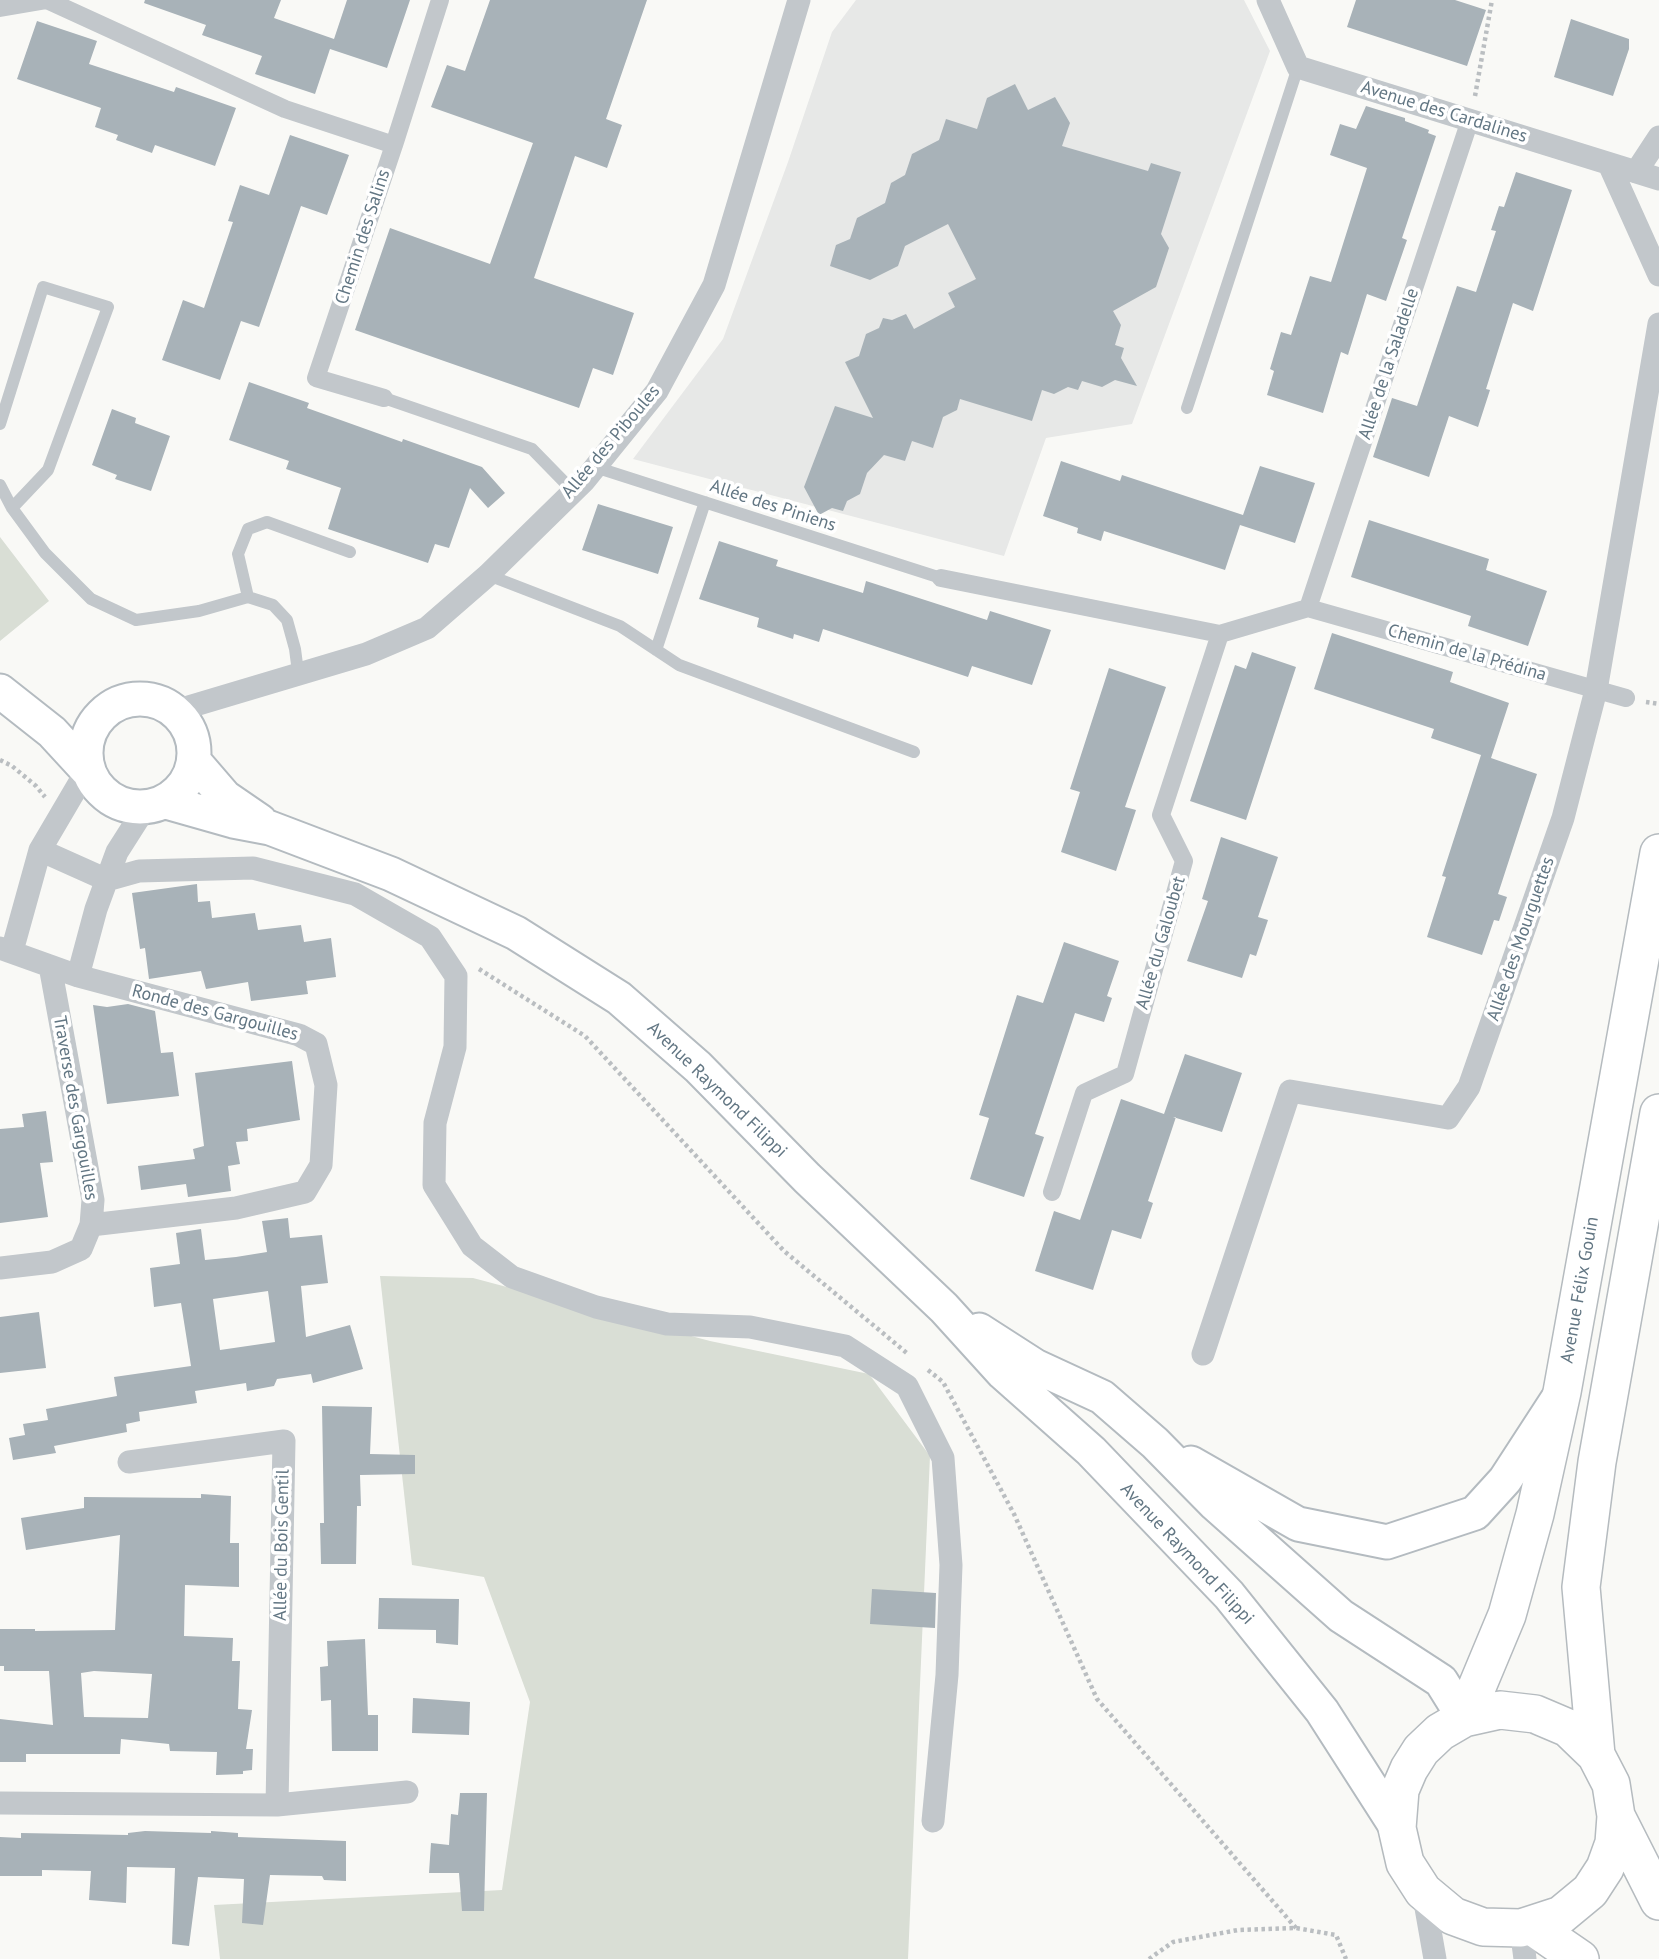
<!DOCTYPE html>
<html>
<head>
<meta charset="utf-8">
<style>
	body { margin:0 }
	canvas { display:block; background:#f9f9f6 }
</style>
</head>
<body>
<canvas width="1659" height="1959"></canvas>
<script>
const context = document.querySelector('canvas').getContext('2d');
context.lineJoin = 'round';
function fillPath(path, color) {
  context.fillStyle = color;
  context.fill(path, 'evenodd');
}
function toPath(rows) {
  const path = new Path2D();
  for (const r of rows) {
    if (r.length === 3) {
      path.moveTo(r[0] + r[2], r[1]);
      path.arc(r[0], r[1], r[2], 0, 2 * Math.PI);
      continue;
    }
    path.moveTo(r[0], r[1]);
    for (let i = 2; i < r.length; i += 2) path.lineTo(r[i], r[i + 1]);
  }
  return path;
}
function stroke(path, color, width, dash) {
  context.strokeStyle = color;
  context.lineWidth = width;
  context.lineCap = dash ? 'butt' : 'round';
  context.setLineDash(dash || []);
  context.stroke(path);
}
function drawText(font, color, halo, rows, align = 'center') {
  context.font = font + ' "PT Sans",sans-serif';
  context.lineWidth = 7;
  context.setLineDash([]);
  context.textBaseline = 'middle';
  context.strokeStyle = halo;
  context.fillStyle = color;
  for (const [text, x, y, turn = 0] of rows) {
    context.save();
    context.translate(x, y);
    context.rotate((+turn || 0) * Math.PI / 180);
    context.textAlign = isNaN(turn) ? turn : align;
    if (halo) context.strokeText(text, 0, 0);
    context.fillText(text, 0, 0);
    context.restore();
  }
}
fillPath(toPath([
	[856,0,1244,0,1270,51,1132,424,1046,438,1004,556,633,459,723,339,788,162,832,32]
]), '#e7e8e7');
fillPath(toPath([
	[0,537,49,601,0,641],
	[380,1276,473,1278,710,1341,869,1374,930,1456,908,1959,220,1959,214,1905,502,1890,530,1702,484,1577,412,1565]
]), '#d9ded5');
fillPath(toPath([
	[145,0,281,0,274,18,334,39,347,0,410,0,387,68,330,49,315,94,255,74,262,56,202,35,206,25,144,3],
	[490,0,647,0,606,119,622,125,607,168,575,156,534,278,634,313,613,375,593,368,579,408,355,330,390,228,490,264,533,143,431,107,447,65,465,71],
	[1356,0,1455,0,1486,10,1467,66,1347,27],
	[1571,19,1629,39,1629,49,1613,96,1554,77],
	[37,21,97,41,89,64,174,92,176,87,236,108,215,166,155,145,152,153,116,140,118,135,95,127,101,108,17,79],
	[1015,84,1028,110,1055,97,1070,123,1062,146,1148,171,1151,163,1181,172,1161,234,1169,248,1156,287,1113,311,1121,325,1115,345,1124,348,1121,358,1137,386,1115,380,1102,387,1082,381,1078,390,1068,387,1054,394,1042,390,1032,421,960,399,957,410,943,417,933,448,912,441,905,461,884,455,867,473,860,494,847,501,843,511,832,508,819,515,804,487,835,406,873,418,845,362,859,356,866,334,879,328,883,318,892,320,906,314,914,329,955,307,948,293,976,279,948,224,905,246,898,266,870,280,830,266,836,245,850,239,857,218,885,203,891,183,905,175,912,154,939,140,946,119,977,129,987,98],
	[1366,106,1405,118,1405,121,1429,130,1428,133,1436,136,1402,238,1407,240,1386,301,1367,294,1348,355,1341,352,1323,413,1267,395,1274,371,1270,369,1281,332,1291,335,1310,276,1331,282,1367,168,1330,155,1340,124,1356,129],
	[290,135,349,155,327,215,301,206,259,327,241,321,220,380,162,360,183,300,204,308,233,222,228,221,240,185,269,195],
	[1516,172,1572,190,1533,311,1513,303,1486,389,1490,390,1478,427,1449,416,1429,477,1373,457,1392,398,1417,406,1457,286,1476,292,1496,231,1491,230,1499,206,1504,207],
	[249,382,309,403,307,408,402,442,403,439,482,467,505,493,488,508,470,488,449,548,435,544,428,563,328,529,341,488,286,469,289,461,229,440],
	[112,409,136,418,135,423,170,436,151,491,115,479,117,475,92,465],
	[1061,461,1120,481,1122,475,1243,515,1260,466,1315,483,1295,543,1240,525,1225,570,1104,531,1101,541,1077,533,1078,528,1043,516],
	[598,504,673,527,658,574,582,550],
	[1369,520,1489,559,1486,570,1547,591,1528,646,1468,626,1471,616,1351,577],
	[719,541,778,560,776,566,863,593,866,581,987,620,990,611,1051,630,1032,685,972,666,968,677,823,629,819,642,794,634,793,639,757,627,759,618,699,599],
	[1332,633,1453,672,1450,682,1509,703,1491,758,1537,774,1498,894,1507,897,1499,921,1494,920,1482,955,1427,937,1446,877,1442,876,1481,755,1431,738,1434,729,1314,689],
	[1252,652,1296,667,1246,820,1190,801,1235,665,1246,669],
	[1109,668,1166,687,1125,807,1136,810,1116,871,1061,852,1080,792,1070,789],
	[1221,837,1278,857,1258,917,1268,920,1256,956,1250,954,1242,978,1187,961,1208,901,1202,899],
	[197,884,198,902,210,901,212,918,255,913,258,930,301,925,304,942,331,938,336,977,306,981,308,994,251,1001,248,982,206,989,201,971,149,979,145,948,140,949,132,893],
	[1064,942,1119,961,1107,996,1112,998,1104,1022,1075,1013,1035,1134,1044,1137,1024,1197,970,1179,989,1118,979,1115,1017,995,1043,1003],
	[128,1004,155,1011,161,1053,173,1052,179,1096,107,1104,93,1005,107,1007],
	[1185,1054,1242,1073,1222,1132,1173,1117,1176,1117,1148,1201,1153,1203,1141,1239,1112,1230,1093,1290,1035,1271,1054,1211,1080,1220,1121,1099,1164,1114],
	[292,1061,300,1120,247,1129,248,1141,236,1142,240,1164,228,1166,231,1191,188,1197,186,1184,141,1190,138,1166,195,1159,193,1149,204,1146,195,1073],
	[46,1111,53,1162,40,1163,48,1217,0,1223,0,1129,24,1127,22,1114],
	[288,1218,290,1238,322,1235,328,1283,301,1286,306,1337,350,1325,363,1369,313,1383,311,1374,277,1379,274,1386,247,1391,246,1383,195,1391,197,1403,139,1412,140,1421,126,1424,127,1432,54,1446,56,1453,13,1460,9,1438,25,1435,23,1424,48,1420,46,1409,117,1396,114,1377,191,1366,181,1303,154,1307,150,1268,180,1264,176,1233,201,1229,205,1260,236,1257,267,1252,262,1221],
	[268,1291,275,1342,220,1350,213,1299],
	[39,1312,46,1368,0,1373,0,1317],
	[322,1406,372,1407,370,1454,415,1455,415,1474,360,1475,361,1506,357,1506,356,1564,321,1564,320,1523,324,1523],
	[201,1494,231,1496,230,1543,239,1543,239,1587,185,1585,184,1636,233,1638,232,1661,240,1661,238,1709,252,1710,246,1749,253,1749,252,1770,243,1771,243,1774,216,1775,217,1752,170,1751,169,1744,121,1739,120,1754,26,1754,26,1762,0,1762,0,1719,53,1725,49,1671,4,1671,4,1666,0,1666,0,1629,35,1629,35,1631,115,1630,120,1535,26,1550,21,1518,84,1508,84,1497,201,1498],
	[94,1671,152,1674,148,1718,84,1717,81,1673],
	[872,1589,936,1593,935,1628,870,1624],
	[379,1598,459,1599,458,1645,436,1643,436,1630,378,1629],
	[365,1639,368,1715,378,1715,378,1751,332,1751,331,1700,321,1701,320,1667,328,1666,327,1641],
	[413,1698,470,1702,469,1735,412,1733],
	[460,1793,487,1793,484,1911,462,1911,459,1873,429,1873,431,1843,449,1845,451,1814,458,1815],
	[145,1831,211,1833,211,1831,238,1833,238,1837,346,1841,346,1881,324,1880,322,1876,270,1875,263,1925,242,1923,244,1879,198,1877,189,1946,172,1944,175,1868,127,1867,126,1903,89,1900,91,1871,42,1870,42,1876,0,1876,0,1837,21,1838,21,1833,128,1835,128,1833]
]), '#a8b2b8');
const secondary = toPath([
	[0,691,52,732,87,770],
	[140,753,54],
	[194,761,225,797,260,821],
	[166,802,233,821,270,828,391,874,516,933,619,998,698,1067,807,1178,944,1308,1003,1373,1091,1451,1229,1595,1322,1711,1397,1828],
	[979,1330,1035,1366,1102,1397,1155,1443,1215,1504,1341,1616,1441,1681,1464,1718],
	[1191,1463,1298,1524,1387,1542,1475,1513,1505,1480,1557,1400]
]);
const primary = toPath([
	[1464,1718,1507,1615,1535,1514,1562,1392,1659,853],
	[1596,1755,1581,1587,1597,1462,1659,1113],
	[1616,1816,1614,1843,1605,1868,1590,1891,1561,1915,1521,1928,1483,1927,1453,1916,1423,1891,1405,1863,1397,1828,1400,1790,1409,1769,1421,1750,1440,1732,1464,1718,1500,1710,1535,1714,1568,1728,1596,1755,1611,1784,1616,1816,1659,1901],
	[1532,1926,1580,1959]
]);
stroke(secondary, '#b4bbc0', 37);
stroke(primary, '#b5bbbf', 40);
stroke(toPath([
	[1475,96,1492,0],
	[1646,702,1659,704],
	[0,760,12,766,36,786,45,797],
	[479,969,585,1036,784,1251,908,1354],
	[928,1370,943,1382,1014,1514,1097,1699,1296,1928],
	[1149,1959,1173,1942,1238,1930,1296,1928,1336,1935,1346,1959]
]), '#babec1', 4.5, [3.5, 3.5]);
stroke(toPath([
	[384,398,532,449,573,491],
	[1187,408,1298,67],
	[0,424,43,287,108,307,48,470,12,508],
	[595,467,941,578],
	[0,485,12,508,45,553,91,599,136,620,199,611,248,597,273,605,287,620,295,649,298,672],
	[488,575,620,626,679,665,914,752],
	[248,597,238,554,248,529,267,522,350,552],
	[656,650,705,502]
]), '#c2c7cb', 12);
stroke(toPath([
	[47,0,285,109,394,145,316,378,384,398],
	[0,8,47,0],
	[394,145,440,0],
	[941,578,1220,634,1308,608],
	[1308,608,1470,120],
	[1308,608,1626,698],
	[1052,1192,1084,1093,1125,1074,1184,861,1161,815,1220,634]
]), '#c2c7cb', 18);
stroke(toPath([
	[1268,0,1298,67,1659,179],
	[1609,164,1659,275],
	[1636,172,1659,137],
	[175,711,366,654,427,628,488,575,584,481,657,391,714,285,799,0],
	[40,850,107,880,139,871,253,868,355,894,430,937,456,976,455,1047,435,1123,434,1185,472,1246,512,1277,596,1307,667,1324,750,1327,845,1346,907,1386,943,1458,951,1565,947,1675,933,1821],
	[0,948,78,976,299,1035,316,1044,326,1085,321,1165,305,1192,236,1208,91,1225],
	[12,951,40,850,87,770],
	[78,976,96,909,117,852,145,808],
	[0,1268,52,1262,81,1249,91,1225,93,1200,50,966],
	[1203,1354,1290,1091,1448,1118,1469,1087,1563,818,1596,690,1659,324],
	[129,1462,284,1441,277,1805],
	[0,1803,277,1805,407,1792],
	[1423,1891,1435,1959],
	[1521,1928,1525,1959]
]), '#c2c7cb', 23);
stroke(secondary, '#fff', 33);
stroke(primary, '#fff', 37);
drawText('18px', '#627683', '#fff', [
	["Avenue des Cardalines",1444,112,17],
	["Chemin des Salins",363,237,-72],
	["Allée de la Saladelle",1389,364,-72],
	["Allée des Piboules",611,442,-50],
	["Allée des Piniens",773,506,18],
	["Chemin de la Prédina",1467,653,16],
	["Allée des Mourguettes",1521,939,-71],
	["Allée du Galoubet",1161,943,-74],
	["Ronde des Gargouilles",215,1013,15],
	["Avenue Raymond Filippi",717,1090,44],
	["Traverse des Gargouilles",75,1108,80],
	["Avenue Félix Gouin",1580,1290,-80],
	["Allée du Bois Gentil",282,1545,-89],
	["Avenue Raymond Filippi",1187,1554,47]
]);
</script>
</body>
</html>
